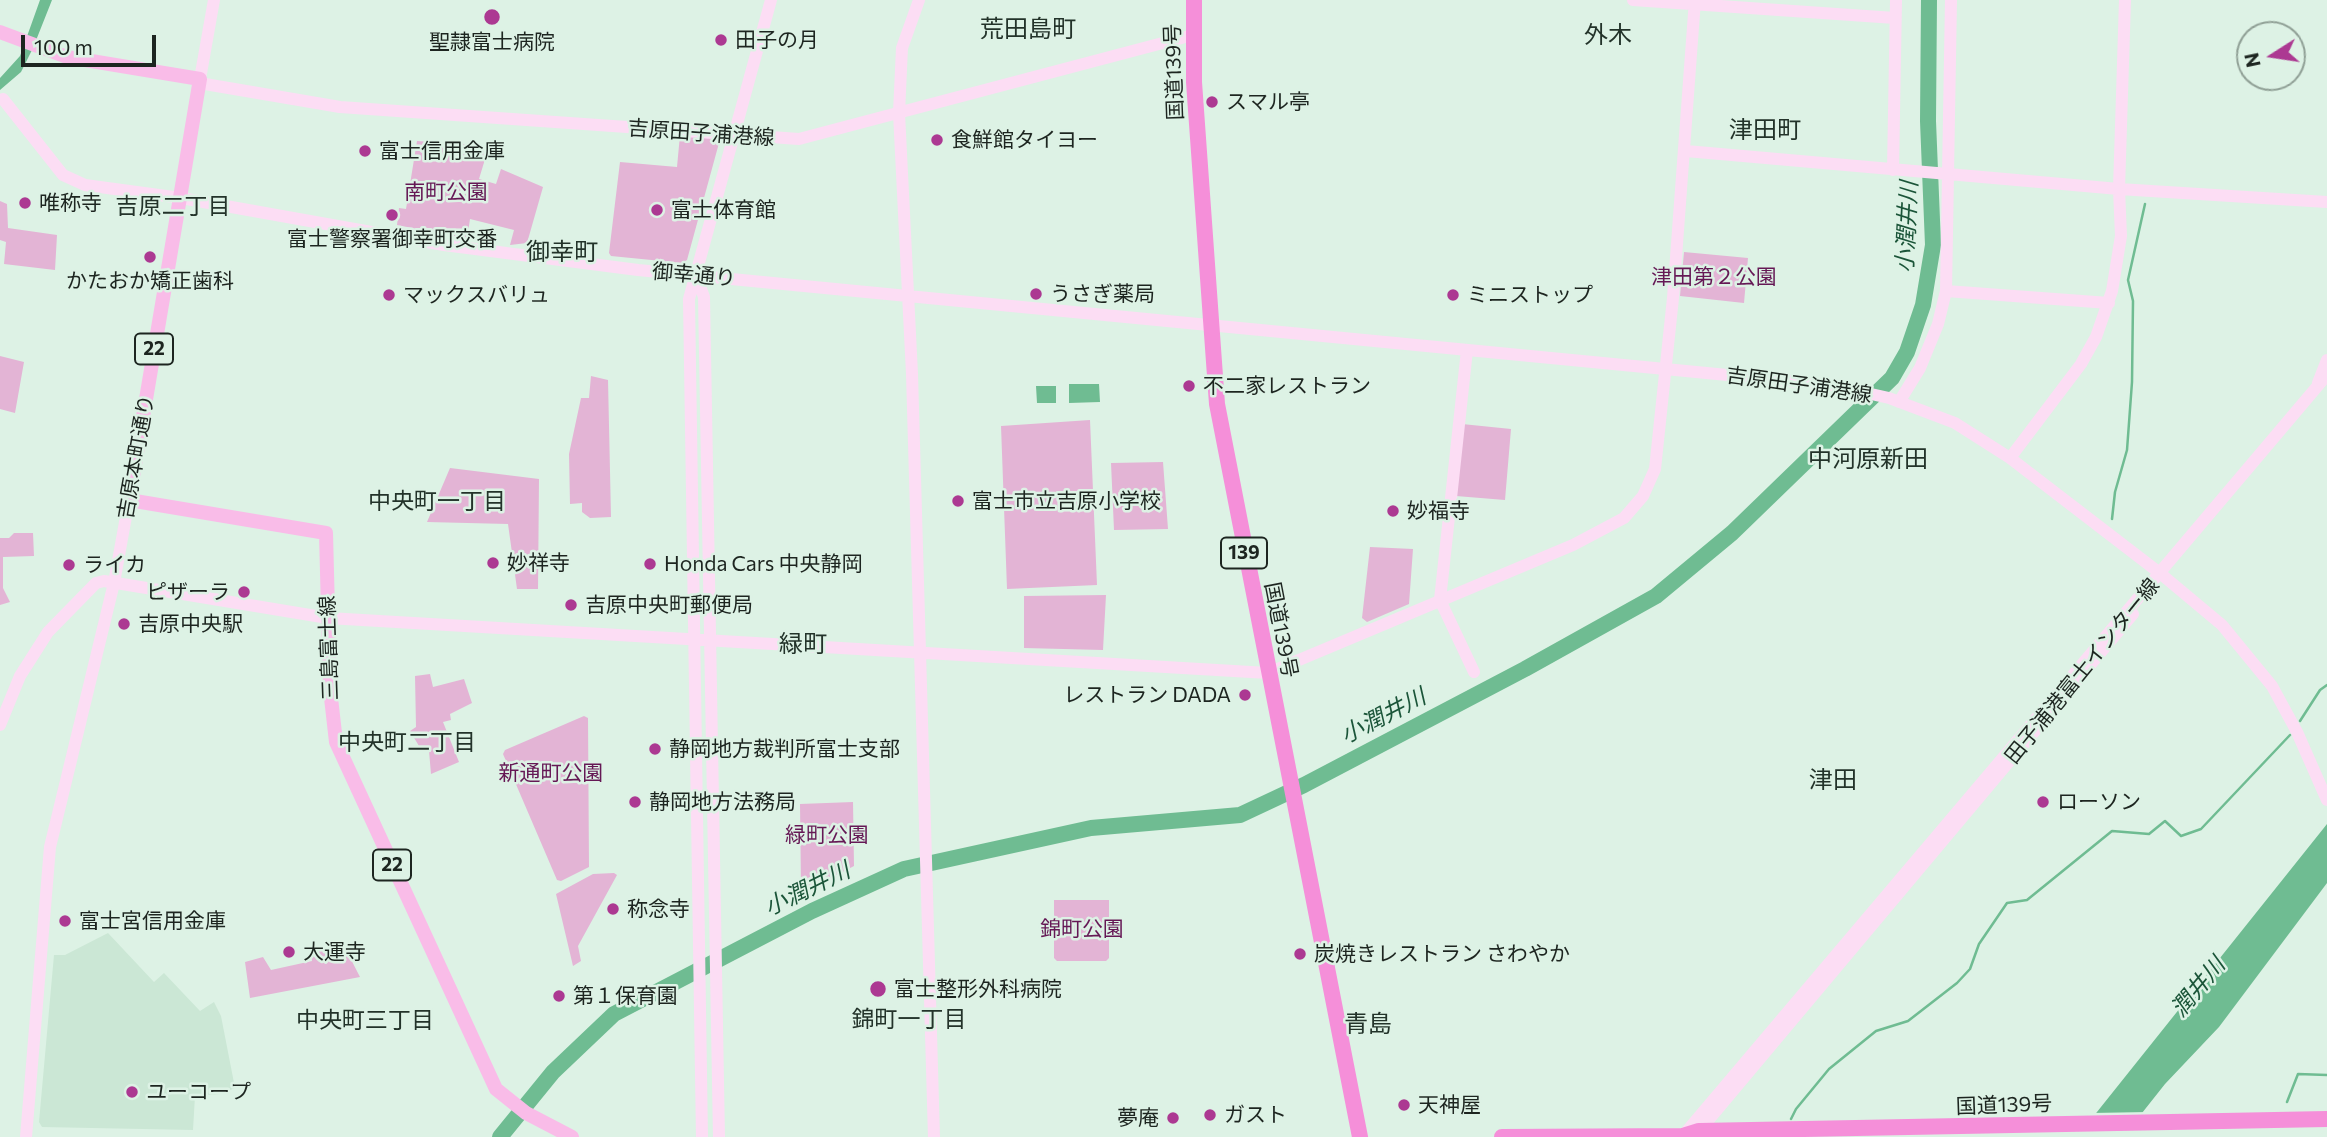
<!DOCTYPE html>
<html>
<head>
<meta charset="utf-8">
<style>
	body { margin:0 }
	#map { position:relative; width:2327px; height:1137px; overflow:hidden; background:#ddf2e5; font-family:Commissioner,sans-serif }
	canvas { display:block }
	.north { position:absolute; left:2236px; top:21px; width:70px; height:70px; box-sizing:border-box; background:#ddf2e5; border:2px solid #90a096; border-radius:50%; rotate:258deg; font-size:19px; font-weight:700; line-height:28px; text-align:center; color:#1d2520 }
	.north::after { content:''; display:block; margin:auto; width:24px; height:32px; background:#ac3992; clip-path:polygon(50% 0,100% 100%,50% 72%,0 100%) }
	.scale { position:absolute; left:21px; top:35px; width:135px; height:32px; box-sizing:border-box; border:4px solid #1d2520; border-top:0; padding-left:9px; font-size:21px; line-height:24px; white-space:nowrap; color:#1d2520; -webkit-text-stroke:5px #ddf2e5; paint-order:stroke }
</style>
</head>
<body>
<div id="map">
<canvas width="2327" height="1137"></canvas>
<div class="north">N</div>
<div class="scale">100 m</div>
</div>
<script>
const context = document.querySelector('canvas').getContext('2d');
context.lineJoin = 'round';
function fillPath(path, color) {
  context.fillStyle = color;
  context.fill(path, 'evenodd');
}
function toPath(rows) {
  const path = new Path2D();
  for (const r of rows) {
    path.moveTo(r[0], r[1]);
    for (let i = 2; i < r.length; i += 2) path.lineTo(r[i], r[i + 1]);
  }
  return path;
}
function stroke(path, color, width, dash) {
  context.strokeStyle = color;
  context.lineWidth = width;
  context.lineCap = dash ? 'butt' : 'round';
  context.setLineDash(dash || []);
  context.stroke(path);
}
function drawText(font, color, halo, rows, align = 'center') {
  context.font = font + ' Commissioner,"Noto Sans JP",sans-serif';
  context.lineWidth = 5;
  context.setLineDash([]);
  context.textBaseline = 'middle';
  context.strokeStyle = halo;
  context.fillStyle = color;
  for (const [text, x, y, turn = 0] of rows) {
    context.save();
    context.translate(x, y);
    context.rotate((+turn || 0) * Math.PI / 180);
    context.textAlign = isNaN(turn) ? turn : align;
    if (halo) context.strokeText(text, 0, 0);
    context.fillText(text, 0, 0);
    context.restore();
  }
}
fillPath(toPath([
	[108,933,154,982,164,973,200,1011,214,1002,221,1016,235,1088,221,1094,195,1096,193,1130,42,1127,39,1122,54,955,65,955]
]), '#cbe7d5');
fillPath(toPath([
	[680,135,717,138,719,143,687,260,682,263,611,256,609,253,620,162,677,167],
	[417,141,489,146,479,179,496,184,501,169,543,187,527,243,510,245,514,230,470,219,467,239,397,225,399,208,406,209],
	[0,201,7,204,8,228,57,235,55,270,4,264,6,242,0,240],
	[1684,252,1748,258,1744,303,1680,296],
	[0,356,24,362,15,413,0,409],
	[591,376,608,380,611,517,590,518,582,512,582,503,570,504,569,454,581,398,589,398],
	[1090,420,1097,585,1007,589,1001,426],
	[1462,424,1511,429,1505,500,1456,496],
	[1163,462,1168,529,1114,530,1111,463],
	[450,468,539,479,538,589,517,589,508,524,427,522],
	[14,533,33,533,34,556,3,557,3,588,10,602,0,605,0,538,9,538],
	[1370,547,1413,549,1409,604,1367,622,1362,618],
	[1106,595,1103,650,1024,648,1024,596],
	[430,674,433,687,464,679,472,703,450,714,451,720,443,722,459,762,431,774,429,751,422,751,410,731,416,727,415,676],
	[584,716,588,718,589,867,561,881,557,880,503,754,505,750],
	[853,802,854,866,804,892,801,889,800,804],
	[614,873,617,875,578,946,581,961,573,966,556,894,593,874],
	[1054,900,1109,900,1109,958,1106,961,1057,961,1054,958],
	[342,942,360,977,250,998,245,962,263,957,271,970,312,961,311,953]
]), '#e3b4d5');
fillPath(toPath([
	[40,0,52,0,33,48,21,72,0,90,0,78,20,56],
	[1069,384,1099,384,1100,402,1069,403],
	[1036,386,1056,386,1056,403,1037,403],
	[2327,824,2327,883,2219,1027,2165,1084,2123,1137,2077,1137]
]), '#6fbc92');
fillPath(toPath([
	[2148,1112,2128,1137,2074,1137,2091,1113]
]), '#ddf2e5');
stroke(toPath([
	[2112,519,2115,492,2127,450,2132,382,2133,301,2128,280,2145,204],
	[2300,721,2320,690,2327,685],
	[2287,1102,2298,1074,2327,1075],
	[1791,1119,1796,1109,1829,1069,1876,1031,1908,1021,1957,983,1970,969,1979,944,2007,903,2027,900,2112,831,2149,834,2165,821,2181,836,2201,829,2290,735]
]), '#6fbc92', 2.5);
stroke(toPath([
	[500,1137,553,1072,614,1014,812,911,904,869,1091,828,1240,815,1304,785,1525,669,1656,596,1732,533,1892,378,1907,352,1923,305,1933,245,1928,121,1929,0]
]), '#6fbc92', 16);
stroke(toPath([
	[919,0,902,48,899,113,912,374,934,1137],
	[1633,0,1895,18],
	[200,79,214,0],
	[199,83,340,107,799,139,1193,35],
	[3,99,63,175,85,185,181,198,444,245,638,270,1831,385,1889,398,1955,423,2010,458,2161,574,2222,625,2272,686,2297,732,2327,800],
	[1686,151,2119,189,2327,202],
	[1893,170,1896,0],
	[696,275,704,297,719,1137],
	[1946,291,2109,303],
	[1467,350,1440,600,1474,672],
	[2318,383,2327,360],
	[1899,402,1920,368,1938,324,1946,291,1951,0],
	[2010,458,2081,364,2096,337,2112,291,2121,236,2119,189,2125,0],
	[0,725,20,676,48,632,96,583,104,581,328,618,1268,673,1573,545,1624,518,1643,496,1655,469,1673,298,1695,0],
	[1695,1136,2133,614],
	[26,1137,50,847,114,583,129,500],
	[702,1137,689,299,771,0],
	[1682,1137,2327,375]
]), '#fcddf4', 12);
stroke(toPath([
	[0,32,67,57,200,79,129,500,326,533,330,689,336,742,496,1089,526,1113,572,1137]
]), '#f9bce8', 14);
stroke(toPath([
	[1194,0,1194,82,1217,404,1360,1137],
	[1502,1137,1683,1136,1699,1131,2327,1119]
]), '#f58fd9', 16);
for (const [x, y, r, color] of [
	[492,17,9,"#ac3992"],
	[721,40,7,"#ac3992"],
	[1212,102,7,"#ac3992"],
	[937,140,7,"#ac3992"],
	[365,151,7,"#ac3992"],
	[25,203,7,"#ac3992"],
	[657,210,7,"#ac3992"],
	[392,215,7,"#ac3992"],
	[150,257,7,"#ac3992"],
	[1036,294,7,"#ac3992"],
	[389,295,7,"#ac3992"],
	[1453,295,7,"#ac3992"],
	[1189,386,7,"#ac3992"],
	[958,501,7,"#ac3992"],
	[1393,511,7,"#ac3992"],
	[493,563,7,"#ac3992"],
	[650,564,7,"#ac3992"],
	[69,565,7,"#ac3992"],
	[244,592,7,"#ac3992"],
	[571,605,7,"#ac3992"],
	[124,624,7,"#ac3992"],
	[1245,695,7,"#ac3992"],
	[655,749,7,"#ac3992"],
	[635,802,7,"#ac3992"],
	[2043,802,7,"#ac3992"],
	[613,909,7,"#ac3992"],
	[65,921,7,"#ac3992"],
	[289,952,7,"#ac3992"],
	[1300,954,7,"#ac3992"],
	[878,989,9,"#ac3992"],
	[559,996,7,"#ac3992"],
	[132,1092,7,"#ac3992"],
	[1404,1105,7,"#ac3992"],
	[1210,1115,7,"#ac3992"],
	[1173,1118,7,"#ac3992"]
]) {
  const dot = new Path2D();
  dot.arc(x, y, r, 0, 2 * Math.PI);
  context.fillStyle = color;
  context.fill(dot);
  stroke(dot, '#ddf2e5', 2.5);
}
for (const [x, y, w] of [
	[154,349,38],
	[1244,553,46],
	[392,865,38]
]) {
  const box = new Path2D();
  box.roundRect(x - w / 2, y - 15.5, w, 31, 5);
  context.fillStyle = '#ddf2e5';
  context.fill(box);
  stroke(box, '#1d2520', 2);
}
drawText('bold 19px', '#1d2520', null, [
	["22",154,349],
	["139",1244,553],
	["22",392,865]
]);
drawText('21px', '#1d2520', '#ddf2e5', [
	["田子の月",735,40],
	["聖隷富士病院",492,42,"center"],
	["スマル亭",1226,102],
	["食鮮館タイヨー",951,140],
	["富士信用金庫",379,151],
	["唯称寺",39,203],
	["富士体育館",671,210],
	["富士警察署御幸町交番",392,239,"center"],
	["かたおか矯正歯科",150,281,"center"],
	["うさぎ薬局",1050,294],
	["マックスバリュ",403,295],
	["ミニストップ",1467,295],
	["不二家レストラン",1203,386],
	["富士市立吉原小学校",972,501],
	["妙福寺",1407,511],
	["妙祥寺",507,563],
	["Honda Cars 中央静岡",664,564],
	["ライカ",83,565],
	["ピザーラ",230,592,"right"],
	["吉原中央町郵便局",585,605],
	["吉原中央駅",138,624],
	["レストラン DADA",1231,695,"right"],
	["静岡地方裁判所富士支部",669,749],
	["静岡地方法務局",649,802],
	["ローソン",2057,802],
	["称念寺",627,909],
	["富士宮信用金庫",79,921],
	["大運寺",303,952],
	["炭焼きレストラン さわやか",1314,954],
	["富士整形外科病院",894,989],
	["第１保育園",573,996],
	["ユーコープ",146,1092],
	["天神屋",1418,1105],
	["ガスト",1224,1115],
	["夢庵",1159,1118,"right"]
], 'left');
drawText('21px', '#1d2520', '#ddf2e5', [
	["国道139号",1174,72,-92],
	["吉原田子浦港線",701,133,4],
	["御幸通り",694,275,5],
	["吉原田子浦港線",1799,385,8],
	["吉原本町通り",136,457,-80],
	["国道139号",1281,630,79],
	["三島富士線",329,648,-92],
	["田子浦港富士インター線",2082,671,-51],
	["国道139号",2004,1105,-2]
]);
drawText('21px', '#651855', '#ddf2e5', [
	["南町公園",446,192],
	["津田第２公園",1714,277],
	["新通町公園",551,773],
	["緑町公園",827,835],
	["錦町公園",1082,929]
]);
drawText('23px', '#23332a', '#ddf2e5', [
	["吉原二丁目",173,206],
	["中央町一丁目",437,501],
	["中央町二丁目",407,742],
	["錦町一丁目",909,1019],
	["中央町三丁目",365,1020]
]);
drawText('italic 23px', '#1b5539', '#ddf2e5', [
	["小潤井川",1907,227,-87],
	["小潤井川",1383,716,-27],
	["小潤井川",807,889,-26],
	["潤井川",2198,987,-50]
]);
drawText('24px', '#23332a', '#ddf2e5', [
	["荒田島町",1028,29],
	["外木",1608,35],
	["津田町",1765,130],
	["御幸町",562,252],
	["中河原新田",1868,459],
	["緑町",803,644],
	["津田",1833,780],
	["青島",1368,1024]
]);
</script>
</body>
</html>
